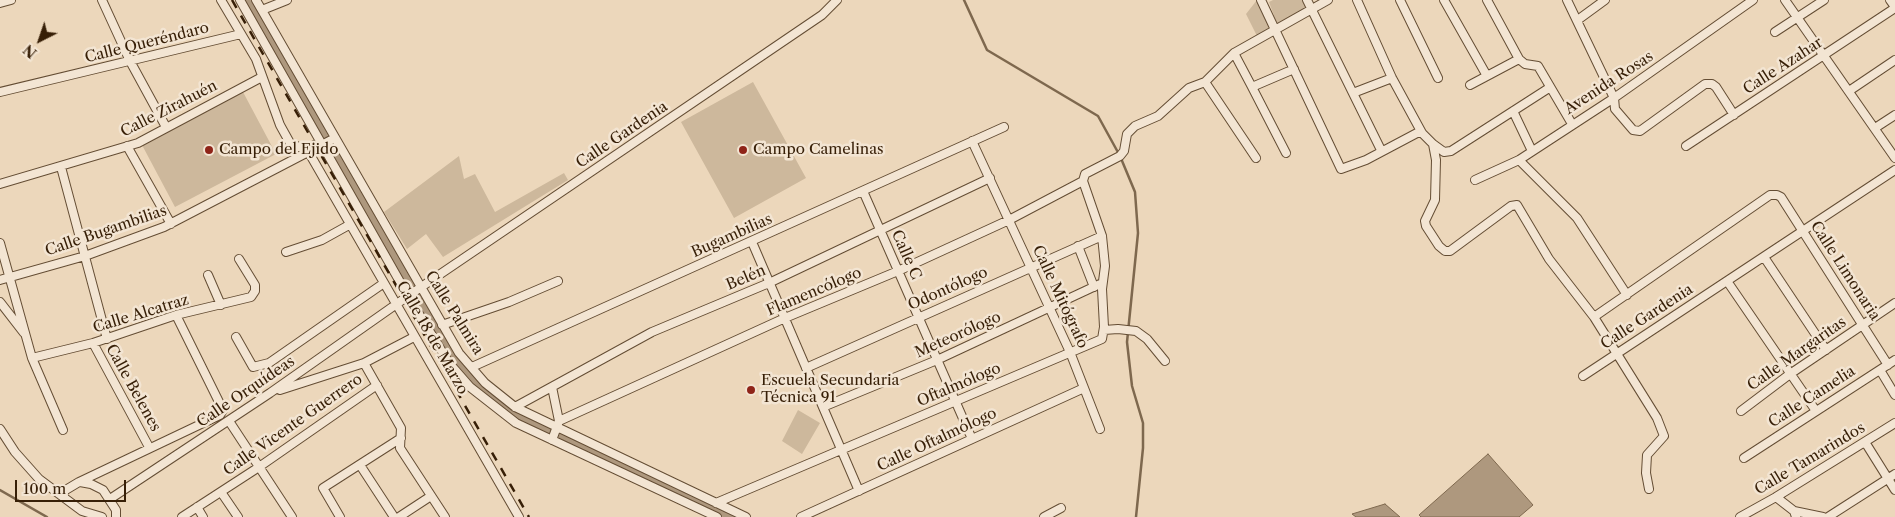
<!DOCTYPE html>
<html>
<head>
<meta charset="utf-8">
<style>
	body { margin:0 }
	#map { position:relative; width:1895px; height:517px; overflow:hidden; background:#ecd7bb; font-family:"Libre Caslon Text",serif }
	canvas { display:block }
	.north { position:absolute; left:15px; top:15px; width:50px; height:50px; -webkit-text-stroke:4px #f3e5d3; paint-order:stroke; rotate:221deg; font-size:14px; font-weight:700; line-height:20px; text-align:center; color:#371f07 }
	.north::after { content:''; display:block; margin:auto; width:18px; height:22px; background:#371f07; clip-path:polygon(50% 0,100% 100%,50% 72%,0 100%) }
	.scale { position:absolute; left:15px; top:480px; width:111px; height:22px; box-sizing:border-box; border:2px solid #371f07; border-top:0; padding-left:6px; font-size:15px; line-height:18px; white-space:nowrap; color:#371f07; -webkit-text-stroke:4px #f3e5d3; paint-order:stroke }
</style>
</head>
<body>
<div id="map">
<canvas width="1895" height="517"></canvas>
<div class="north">N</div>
<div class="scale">100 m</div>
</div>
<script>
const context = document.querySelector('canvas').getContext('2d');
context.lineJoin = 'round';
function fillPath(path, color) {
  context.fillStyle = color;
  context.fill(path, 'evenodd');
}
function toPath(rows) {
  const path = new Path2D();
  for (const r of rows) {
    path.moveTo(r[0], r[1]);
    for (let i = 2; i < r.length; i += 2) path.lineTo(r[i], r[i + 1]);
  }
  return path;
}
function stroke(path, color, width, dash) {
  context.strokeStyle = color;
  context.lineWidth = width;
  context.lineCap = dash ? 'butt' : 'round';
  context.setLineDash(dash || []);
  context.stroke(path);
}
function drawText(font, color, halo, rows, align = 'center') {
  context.font = font + ' "Libre Caslon Text",serif';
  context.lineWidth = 5;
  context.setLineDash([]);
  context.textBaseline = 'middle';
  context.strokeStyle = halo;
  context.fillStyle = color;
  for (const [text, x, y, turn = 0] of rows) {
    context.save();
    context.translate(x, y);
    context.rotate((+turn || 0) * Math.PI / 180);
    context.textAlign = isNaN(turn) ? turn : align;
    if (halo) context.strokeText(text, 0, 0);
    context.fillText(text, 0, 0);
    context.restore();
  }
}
fillPath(toPath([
	[1257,0,1271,29,1257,36,1246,14],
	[1273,0,1304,0,1307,7,1277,24,1269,2],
	[753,82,806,178,734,218,681,122],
	[243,92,276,154,175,207,142,145],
	[459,156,464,179,475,174,495,212,564,173,568,180,443,257,426,234,407,249,384,212],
	[798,410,820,423,802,454,782,441]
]), '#cdb89c');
const water = toPath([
	[1488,454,1533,505,1519,517,1421,517,1419,515,1488,454],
	[1385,504,1400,517,1356,517,1352,514,1385,504]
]);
fillPath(water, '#ae987e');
stroke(water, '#7e684e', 1);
stroke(toPath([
	[964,0,987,50,1098,116,1120,156,1135,192,1138,233,1127,342,1132,386,1143,423,1143,448,1136,517],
	[0,490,47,517]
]), '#7e684e', 2.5);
stroke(toPath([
	[247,0,453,358,474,382,494,401,515,414,732,517]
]), '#ae987e', 8);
const street = toPath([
	[102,0,130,61,166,127],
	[221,0,256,59,280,125,290,143,308,151,519,517],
	[240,0,408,296,449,363,470,387,516,423,717,517],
	[256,0,459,353,485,383,515,407,746,517],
	[1261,0,1341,169,1366,160,1417,133,1422,133],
	[1307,0,1381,150],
	[1357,0,1392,78,1422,133,1433,144,1436,160,1435,200,1425,221,1426,226,1439,246,1445,251,1450,251,1511,206,1517,205,1549,259,1594,317,1657,418,1664,436,1647,455,1646,473,1649,489],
	[1400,0,1438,78],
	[1444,0,1487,76],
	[1487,0,1519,59],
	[1567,0,1614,98,1615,109,1633,130,1640,131,1705,84,1712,84,1716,87,1734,115],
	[1785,0,1895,158],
	[1890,0,1895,7],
	[0,3,11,0],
	[262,10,287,0],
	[1579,19,1605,0],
	[1775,32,1824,0],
	[1234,53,1328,0],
	[1205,82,1256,158],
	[1470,85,1519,59,1525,64,1538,66,1572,124],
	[1252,87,1286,153],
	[1849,91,1895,60],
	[0,92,241,34],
	[1353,93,1392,78],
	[1513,111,1532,151],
	[1875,128,1895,115],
	[972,141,1070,352,1100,429],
	[1433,144,1444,152,1451,151,1549,88],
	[127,146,171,224],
	[1686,146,1895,8],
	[1519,160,1577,218,1627,295],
	[61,167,107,339],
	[1475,180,1519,160,1614,98,1753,0],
	[0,184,138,143,262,77],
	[863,191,972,439],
	[752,242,859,491],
	[0,243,32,358,63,430],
	[1078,246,1094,287],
	[286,252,322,240,349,225],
	[1764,257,1826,350],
	[208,275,221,305],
	[0,280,85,256,164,227,335,138],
	[1727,281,1816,411],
	[0,302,24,333],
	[1594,317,1770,195,1777,195,1781,197,1888,365],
	[442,325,509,302,558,281],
	[1104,330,1118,329,1136,331,1147,339,1165,361],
	[236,337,253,367,269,363,384,283],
	[93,343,149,447],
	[32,358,93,343,176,315,251,297,255,291,255,285,239,259],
	[364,363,401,428,400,448,445,517],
	[472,367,1004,127],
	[806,368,1102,236],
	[1880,370,1895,395],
	[1583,376,1895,170],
	[552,387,559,421],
	[280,390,364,363,414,337],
	[515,407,652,332,769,283,990,178],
	[823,407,937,360,1102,283],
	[1741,411,1790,374,1895,303],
	[229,421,292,517],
	[0,429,15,452,39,479,82,511,102,517],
	[552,440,559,421,785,318,898,271,1009,220,1083,181],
	[1865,442,1895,490],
	[1744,458,1895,360],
	[360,465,394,517],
	[80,482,91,484,103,490,116,510,116,517],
	[221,492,238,517],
	[59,494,79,482,220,415,223,410,176,315],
	[1776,497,1794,511,1796,517],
	[110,499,270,393,408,296,822,15,837,0],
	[716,503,1102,339,1104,327,1102,289,1105,266,1102,236,1083,181,1085,174,1120,156,1124,151,1127,134,1135,126,1158,116,1189,88,1205,82,1234,53,1252,87,1294,69],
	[197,507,203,517],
	[1794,511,1823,517],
	[182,517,259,467,377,385],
	[340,517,323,488,401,438],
	[399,517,431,496],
	[801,517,1084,388],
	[1044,517,1061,508],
	[1740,517,1776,497,1895,423],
	[1828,517,1895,474]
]);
stroke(street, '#644d34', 10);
stroke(street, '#f3e5d3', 8);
stroke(toPath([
	[232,0,529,517]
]), '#371f07', 2.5, [9, 9]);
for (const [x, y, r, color] of [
	[209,150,5,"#8f2418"],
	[743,150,5,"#8f2418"],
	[751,390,5,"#8f2418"]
]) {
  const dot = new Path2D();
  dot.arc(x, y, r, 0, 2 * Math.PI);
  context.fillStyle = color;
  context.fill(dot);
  stroke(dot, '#f3e5d3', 2);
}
drawText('15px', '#371f07', '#f3e5d3', [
	["Calle Queréndaro",147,43,-14],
	["Calle Azahar",1783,66,-33],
	["Avenida Rosas",1609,83,-33],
	["Calle Zirahuén",169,109,-27],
	["Calle Gardenia",622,135,-34],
	["Calle Bugambilias",106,231,-19],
	["Bugambilias",732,236,-24],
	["Calle C",906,255,66],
	["Calle Limonaria",1845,271,57],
	["Belén",746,278,-23],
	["Odontólogo",948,289,-24],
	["Flamencólogo",814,292,-23],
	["Calle Mitógrafo",1060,297,65],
	["Calle Palmira",454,313,58],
	["Calle Alcatraz",141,314,-17],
	["Calle Gardenia",1647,317,-33],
	["Meteorólogo",958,335,-24],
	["Calle 18 de Marzo",432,338,60],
	["Calle Margaritas",1797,354,-35],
	["Oftalmólogo",959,385,-23],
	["Calle Belenes",133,388,61],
	["Calle Orquídeas",246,392,-34],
	["Calle Camelia",1812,397,-33],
	["Calle Vicente Guerrero",293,425,-35],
	["Calle Oftalmólogo",937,440,-25],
	["Calle Tamarindos",1810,459,-31]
]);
drawText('15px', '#371f07', '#f3e5d3', [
	["Campo del Ejido",219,150],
	["Campo Camelinas",753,150],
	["Escuela Secundaria",761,381],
	["Técnica 91",761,398]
], 'left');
</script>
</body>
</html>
